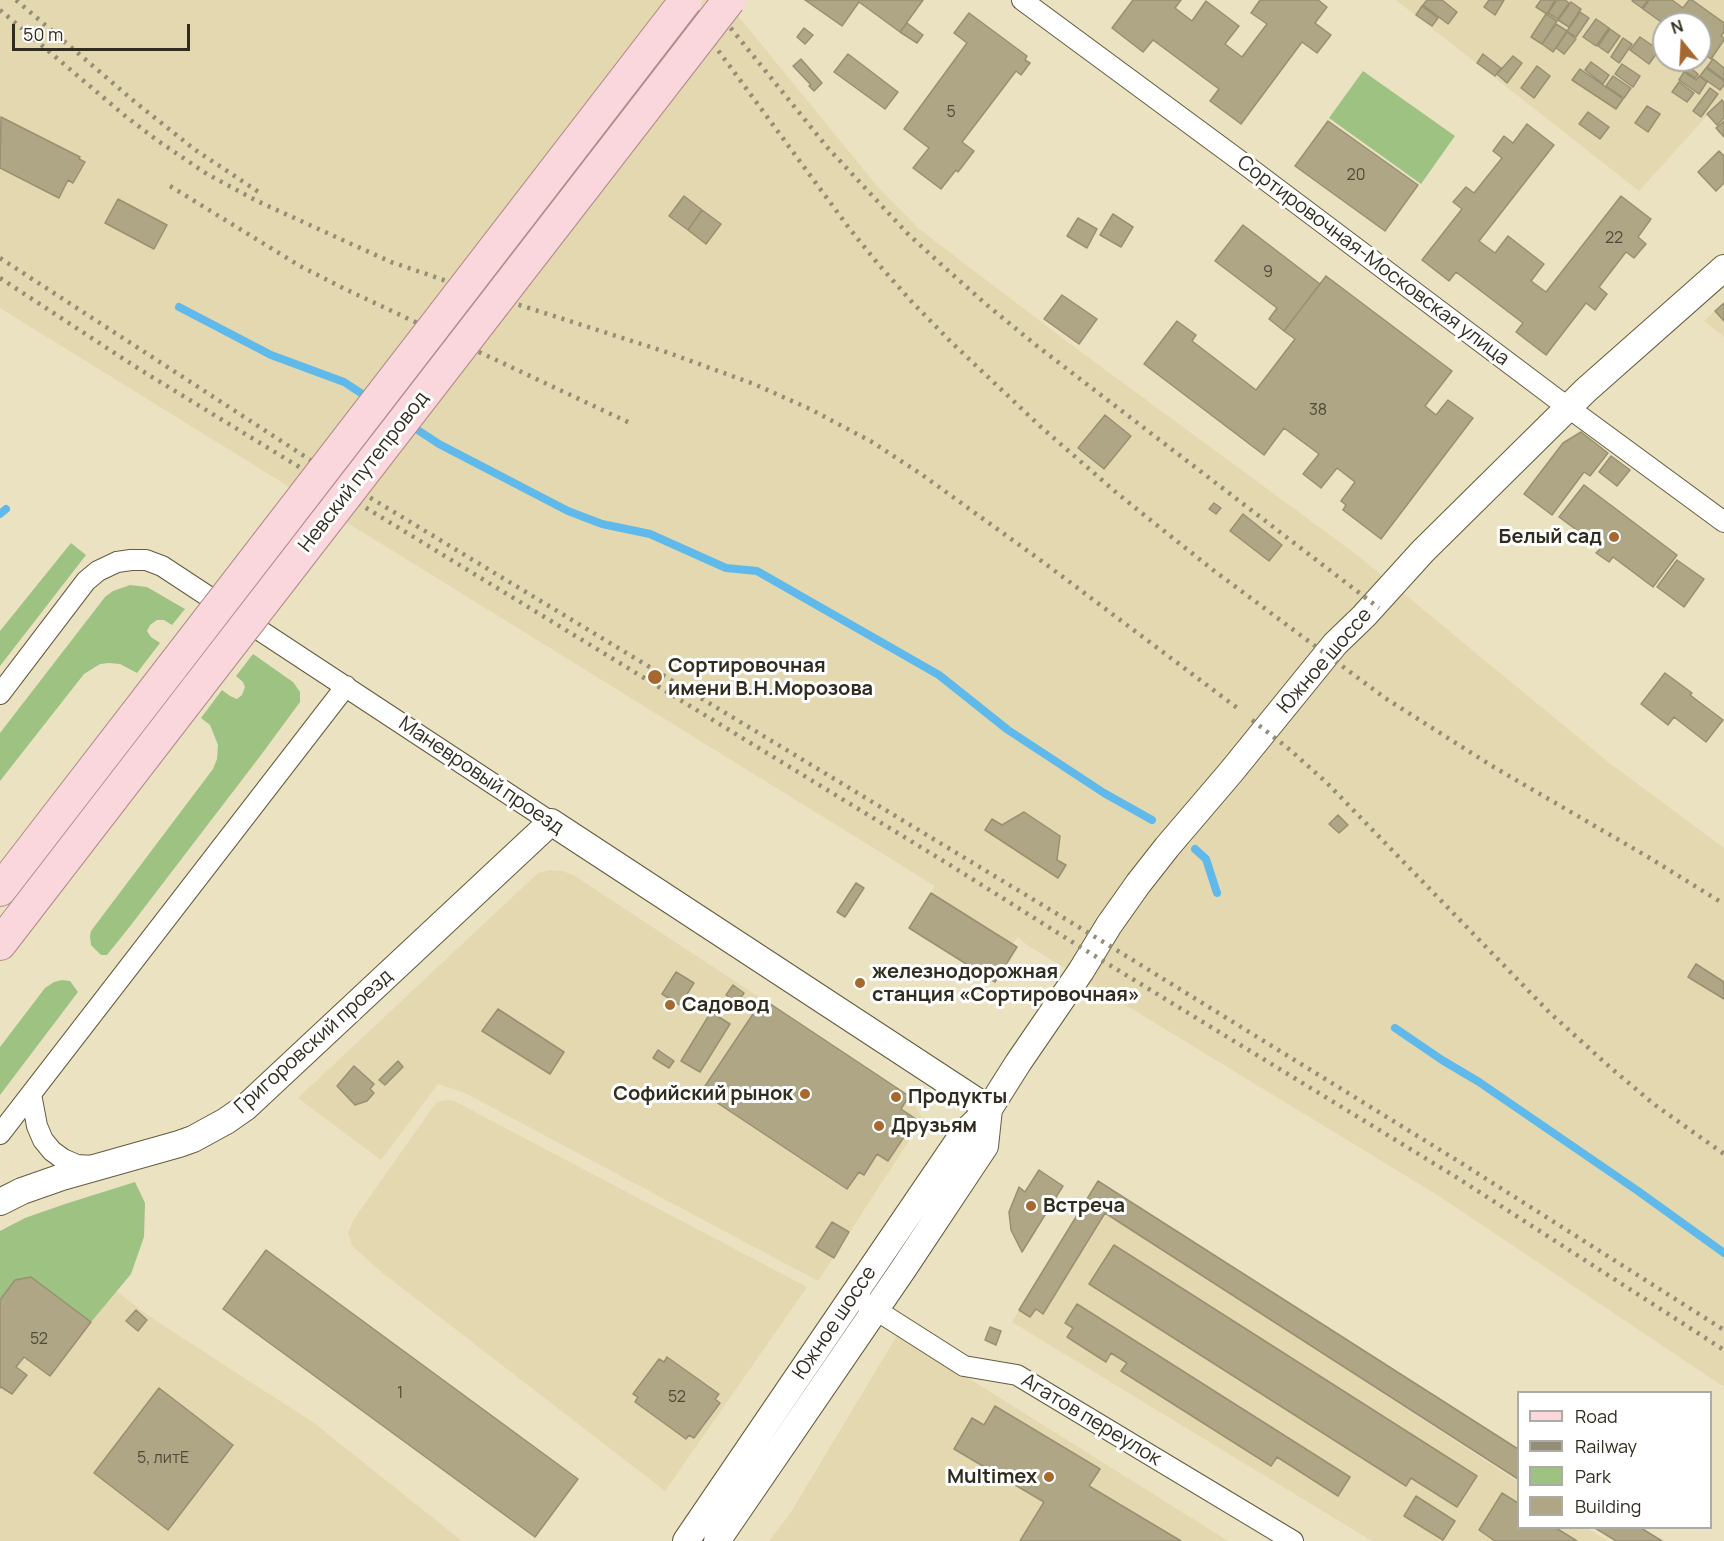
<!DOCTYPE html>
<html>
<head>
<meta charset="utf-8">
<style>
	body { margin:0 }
	#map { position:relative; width:1724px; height:1541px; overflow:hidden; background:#ebe2c1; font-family:Manrope,sans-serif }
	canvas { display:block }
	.legend { position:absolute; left:1517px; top:1391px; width:195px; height:138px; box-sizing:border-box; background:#fff; border:2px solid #acaba5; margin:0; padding:8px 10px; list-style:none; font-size:18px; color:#302c1f }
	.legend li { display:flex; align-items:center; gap:12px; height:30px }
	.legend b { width:30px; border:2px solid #acaba5 }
	.north { position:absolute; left:1652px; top:12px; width:60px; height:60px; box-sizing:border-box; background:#fff; border:2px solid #acaba5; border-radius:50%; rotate:342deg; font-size:16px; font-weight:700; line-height:24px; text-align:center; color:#302c1f }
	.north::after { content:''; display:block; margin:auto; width:21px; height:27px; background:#a6682f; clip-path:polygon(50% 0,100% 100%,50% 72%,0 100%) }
	.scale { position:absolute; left:12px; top:24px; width:178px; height:27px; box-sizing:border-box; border:3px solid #302c1f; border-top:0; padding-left:8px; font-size:18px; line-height:21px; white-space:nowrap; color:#302c1f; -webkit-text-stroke:4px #fff; paint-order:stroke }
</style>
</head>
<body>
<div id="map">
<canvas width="1724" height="1541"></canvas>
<ul class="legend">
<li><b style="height:8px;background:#fad7dc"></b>Road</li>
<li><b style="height:8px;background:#948e76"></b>Railway</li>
<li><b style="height:16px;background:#9dc281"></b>Park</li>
<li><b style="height:16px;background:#afa686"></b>Building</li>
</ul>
<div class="north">N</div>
<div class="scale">50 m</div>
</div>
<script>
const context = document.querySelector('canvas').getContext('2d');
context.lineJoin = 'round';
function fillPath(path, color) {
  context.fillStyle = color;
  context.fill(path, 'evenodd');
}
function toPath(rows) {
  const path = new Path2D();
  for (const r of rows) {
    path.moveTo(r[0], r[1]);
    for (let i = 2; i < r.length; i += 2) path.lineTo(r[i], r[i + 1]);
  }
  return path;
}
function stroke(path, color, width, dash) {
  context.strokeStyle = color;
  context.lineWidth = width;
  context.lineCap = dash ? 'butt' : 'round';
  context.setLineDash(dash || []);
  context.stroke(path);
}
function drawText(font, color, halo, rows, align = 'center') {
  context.font = font + ' Manrope,sans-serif';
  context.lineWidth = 6;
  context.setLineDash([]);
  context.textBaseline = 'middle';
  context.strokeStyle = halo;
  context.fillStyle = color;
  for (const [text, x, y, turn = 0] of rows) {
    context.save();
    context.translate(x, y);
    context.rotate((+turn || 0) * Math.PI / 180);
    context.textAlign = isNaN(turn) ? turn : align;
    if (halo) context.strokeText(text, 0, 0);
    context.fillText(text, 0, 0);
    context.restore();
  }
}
fillPath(toPath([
	[0,0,725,0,877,186,919,229,1077,349,1357,555,1608,762,1724,848,1724,1387,1439,1196,1027,945,1018,937,1013,944,931,893,935,886,0,308],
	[1396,0,1724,0,1724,97,1639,191],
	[1664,24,1700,24,1700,60,1664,60],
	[1724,302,1724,337,1704,321],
	[550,870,563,871,575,876,909,1096,923,1119,818,1281,465,1093,438,1084,381,1160,298,1098,538,873],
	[448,1100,454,1101,807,1287,665,1491,384,1274,352,1246,348,1233,354,1219,433,1107,437,1102],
	[1086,1199,1518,1482,1518,1528,1587,1528,1608,1541,1372,1541,1012,1322],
	[23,1277,111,1287,150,1317,314,1423,462,1541,0,1541,0,1299,15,1279],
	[898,1334,1228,1541,769,1541,791,1512]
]), '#e3d8af');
fillPath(toPath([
	[1363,71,1455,136,1421,184,1329,118],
	[71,543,86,555,0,666,0,631],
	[130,585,147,587,185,609,172,625,164,620,157,620,150,625,147,631,151,637,160,643,137,673,120,664,109,663,100,664,84,674,0,781,0,733,105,597,113,591],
	[253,654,293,682,300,692,300,702,261,755,131,925,107,955,101,955,91,945,90,936,91,931,213,769,217,759,218,745,210,725,201,718,222,690,230,696,237,699,242,695,245,687,243,682,236,676],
	[62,980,70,981,78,992,0,1095,0,1047,45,988,54,982],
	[135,1182,145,1203,144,1237,131,1274,91,1322,31,1277,15,1280,0,1300,0,1231,25,1218,65,1204]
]), '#9dc281');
stroke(toPath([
	[179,307,271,355,344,382,370,399],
	[410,425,439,444,568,511,602,524,650,534,726,568,757,571,939,675,1008,730,1104,793,1152,820],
	[0,514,6,509],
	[1195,849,1206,859,1217,893],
	[1395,1028,1442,1060,1479,1082,1638,1191,1724,1253]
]), '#5fb9ea', 8);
const building = toPath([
	[805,0,923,0,900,32,859,2,842,26,805,0],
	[1133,0,1181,0,1175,8,1192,21,1206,1,1239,26,1225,44,1242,57,1267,24,1251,13,1260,0,1318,0,1327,7,1315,23,1331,35,1317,53,1302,42,1241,124,1210,101,1219,89,1153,40,1143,52,1112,28,1133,0],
	[1427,0,1442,0,1457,12,1448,24,1423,5,1427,0],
	[1489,0,1504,0,1495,15,1484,7,1489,0],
	[1541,0,1555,0,1547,14,1536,7,1541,0],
	[1557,0,1565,0,1569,3,1558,19,1548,13,1557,0],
	[1633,0,1648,0,1642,8,1632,1,1633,0],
	[1649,0,1672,0,1683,8,1689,0,1692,0,1724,23,1724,32,1721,36,1724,38,1724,40,1711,59,1700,51,1700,24,1664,24,1643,9,1649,0],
	[1571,2,1581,9,1569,27,1558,20,1571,2],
	[1422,6,1438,18,1432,26,1416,15,1422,6],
	[1580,12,1589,18,1576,37,1567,31,1580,12],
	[969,13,1027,56,1025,60,1030,63,1021,75,1016,71,962,142,974,151,958,172,956,170,941,189,913,168,929,148,904,129,967,43,954,33,969,13],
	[1546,14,1557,21,1542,44,1531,37,1546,14],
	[1596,19,1609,28,1596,46,1583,37,1596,19],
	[907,23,923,35,917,43,900,32,907,23],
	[1556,24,1567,31,1553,52,1542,44,1556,24],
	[804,28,813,35,805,44,797,37,804,28],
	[1610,29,1620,36,1608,53,1598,46,1610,29],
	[1567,32,1576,39,1564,54,1556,48,1567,32],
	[1640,37,1659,50,1649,64,1630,50,1640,37],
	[1623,38,1632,44,1619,63,1611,57,1623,38],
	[848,54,898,92,885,109,834,72,848,54],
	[1483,54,1501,68,1495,76,1477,63,1483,54],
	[1513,56,1522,63,1507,83,1497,74,1513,56],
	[801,59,822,83,814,91,809,86,811,85,793,66,801,59],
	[1713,59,1724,68,1724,80,1707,67,1713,59],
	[1591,62,1609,75,1603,84,1585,70,1591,62],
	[1622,64,1640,76,1633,87,1615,74,1622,64],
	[1537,66,1550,76,1534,98,1521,88,1537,66],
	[1688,66,1698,74,1695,78,1685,71,1688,66],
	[1706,68,1724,81,1724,85,1720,90,1700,76,1706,68],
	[1580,69,1623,99,1616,109,1572,80,1580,69],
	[1684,72,1696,80,1699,76,1707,82,1699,94,1679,80,1684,72],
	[1613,76,1631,88,1624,98,1606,86,1613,76],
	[1679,82,1694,93,1687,102,1672,92,1679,82],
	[1710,88,1718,94,1701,117,1693,111,1710,88],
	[1722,100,1724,103,1724,118,1717,125,1707,114,1722,100],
	[1647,106,1660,114,1648,132,1635,123,1647,106],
	[1588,112,1609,127,1600,139,1579,124,1588,112],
	[1,117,80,157,79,159,85,162,73,183,68,180,59,198,0,168,1,117],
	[1328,121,1418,185,1385,231,1295,166,1328,121],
	[1724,121,1724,137,1716,128,1724,121],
	[1527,124,1554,145,1479,241,1495,253,1508,236,1544,264,1531,281,1546,292,1621,196,1651,219,1638,237,1646,244,1634,258,1626,252,1599,287,1607,294,1595,310,1586,303,1546,355,1516,332,1523,323,1456,272,1449,281,1422,260,1462,209,1453,202,1466,187,1474,193,1502,158,1493,151,1504,136,1513,143,1527,124],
	[1719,151,1724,156,1724,183,1716,191,1698,172,1719,151],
	[684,196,702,210,688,230,669,216,684,196],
	[118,199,167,225,154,249,105,223,118,199],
	[702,210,721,224,706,244,688,230,702,210],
	[1113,214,1133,227,1121,247,1100,235,1113,214],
	[1078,218,1097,229,1087,248,1067,236,1078,218],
	[1243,225,1320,284,1284,331,1269,319,1277,308,1215,261,1243,225],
	[1326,276,1452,371,1425,406,1436,415,1448,400,1473,418,1381,539,1343,510,1346,505,1341,501,1355,482,1337,468,1321,488,1303,474,1319,454,1284,428,1264,455,1144,364,1177,321,1196,335,1192,341,1256,390,1295,339,1284,331,1326,276],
	[1062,295,1097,319,1079,344,1044,319,1062,295],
	[1724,303,1724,321,1715,311,1724,303],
	[1105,415,1131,436,1104,469,1078,448,1105,415],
	[1581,432,1608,453,1590,476,1584,472,1552,515,1524,494,1563,443,1581,432],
	[1611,456,1630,470,1617,486,1599,472,1611,456],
	[1584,485,1677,555,1653,587,1613,557,1609,562,1596,553,1601,548,1559,517,1584,485],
	[1214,503,1221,508,1216,514,1209,509,1214,503],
	[1243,514,1282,545,1269,561,1230,531,1243,514],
	[1677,560,1704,579,1684,607,1657,587,1677,560],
	[1665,673,1692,693,1690,695,1723,720,1706,742,1674,717,1668,725,1641,704,1665,673],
	[1024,812,1060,836,1057,860,1066,865,1058,878,985,830,992,819,1002,825,1024,812],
	[1338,815,1348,825,1339,833,1329,824,1338,815],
	[856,883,864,888,845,917,837,912,856,883],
	[931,893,1017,947,995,982,909,928,931,893],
	[1696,964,1724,982,1724,999,1688,977,1696,964],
	[676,972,694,983,680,1005,662,994,676,972],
	[733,985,744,993,737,1003,726,995,733,985],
	[763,999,909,1096,901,1109,916,1119,888,1161,877,1154,864,1175,859,1172,847,1189,701,1092,763,999],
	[498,1009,564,1052,550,1074,482,1031,498,1009],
	[711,1012,730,1024,700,1072,681,1061,711,1012],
	[658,1050,674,1061,669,1068,653,1058,658,1050],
	[398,1061,403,1067,385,1085,379,1080,398,1061],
	[354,1066,374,1084,370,1089,374,1093,367,1101,355,1105,337,1086,354,1066],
	[1039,1170,1063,1186,1022,1252,1011,1230,1009,1212,1019,1187,1025,1192,1039,1170],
	[1098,1181,1518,1449,1518,1479,1105,1213,1043,1314,1036,1309,1030,1317,1019,1310,1098,1181],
	[832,1222,849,1232,834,1258,816,1247,832,1222],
	[1114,1245,1477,1476,1457,1507,1411,1478,1406,1486,1089,1284,1114,1245],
	[266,1250,578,1479,535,1537,223,1309,266,1250],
	[31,1277,91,1322,50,1376,24,1357,16,1367,27,1375,12,1394,1,1387,0,1388,0,1300,15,1280,31,1277],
	[1077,1304,1350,1477,1338,1496,1277,1457,1271,1466,1121,1371,1127,1363,1111,1353,1106,1362,1067,1337,1073,1328,1065,1323,1077,1304],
	[136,1310,147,1320,138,1331,126,1321,136,1310],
	[990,1327,1001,1331,996,1345,985,1340,990,1327],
	[667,1357,719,1394,715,1399,720,1403,694,1438,689,1435,686,1439,635,1402,638,1397,633,1394,659,1359,664,1362,667,1357],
	[159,1388,233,1445,168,1530,94,1473,159,1388],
	[995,1406,1100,1469,1089,1486,1181,1541,1020,1541,1044,1502,954,1449,972,1418,984,1425,995,1406],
	[1502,1493,1518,1503,1518,1528,1556,1528,1577,1541,1495,1541,1479,1530,1502,1493],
	[1416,1496,1455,1521,1443,1540,1404,1516,1416,1496],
	[1595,1528,1641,1528,1662,1541,1616,1541,1595,1528]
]);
fillPath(building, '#afa686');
stroke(building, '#999071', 1.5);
const minor = toPath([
	[1022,0,1247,166,1554,397,1724,522],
	[0,694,86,581,98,571,117,562,131,560,146,560,162,566,551,822],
	[31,1094,37,1126,43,1140,52,1151,63,1159,77,1165,94,1166],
	[0,1134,346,686],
	[865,1303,964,1366,1017,1375,1293,1541]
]);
const tertiary = toPath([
	[0,1202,22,1191,62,1177,179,1144,193,1139,226,1121,246,1107,551,822,989,1109],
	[686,1541,963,1134,989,1109,1018,1063,1081,971,1109,925,1138,884,1167,847,1231,772,1335,644,1364,616,1423,551,1586,390,1724,268],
	[717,1541,904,1268,985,1146,989,1109]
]);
const primary = toPath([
	[0,890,172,667],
	[0,944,198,687]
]);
stroke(minor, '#645b3e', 22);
stroke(tertiary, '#645b3e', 28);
stroke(primary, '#b18a8a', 34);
stroke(minor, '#fff', 20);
stroke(tertiary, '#fff', 26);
stroke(primary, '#fad7dc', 32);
stroke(toPath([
	[16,0,135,102,194,149,260,193],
	[681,0,849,228,879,265,913,303,951,342,1041,427,1118,494,1213,570,1385,698,1492,766,1648,857,1724,904],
	[708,0,827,147,907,233,944,267,987,305,1037,346,1379,608],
	[0,10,124,115,158,141,207,174,257,201,391,262,482,293,666,352,754,384,810,409,872,442,921,474,1043,562,1240,710],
	[170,186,300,266,345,289,630,423],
	[0,258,341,480,1110,946,1458,1161,1724,1330],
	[0,278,139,369,950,865,1077,945,1456,1177,1724,1350],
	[1252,720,1289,749,1327,783,1550,1013,1612,1069,1655,1105,1724,1154]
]), '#948e76', 4.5, [3, 6]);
const primaryBridge = toPath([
	[172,667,686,0],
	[198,687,729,0]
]);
stroke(primaryBridge, '#b18a8a', 34, []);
stroke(primaryBridge, '#fad7dc', 32);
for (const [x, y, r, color] of [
	[1614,537,6,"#a6682f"],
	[655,677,8,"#a6682f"],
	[860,983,6,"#a6682f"],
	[670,1005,6,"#a6682f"],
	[805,1094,6,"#a6682f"],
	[896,1097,6,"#a6682f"],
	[879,1126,6,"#a6682f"],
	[1031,1206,6,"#a6682f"],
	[1049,1477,6,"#a6682f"]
]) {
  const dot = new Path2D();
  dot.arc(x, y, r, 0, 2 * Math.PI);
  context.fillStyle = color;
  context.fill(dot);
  stroke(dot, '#fff', 2);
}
drawText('16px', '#504a39', null, [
	["5",951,113],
	["20",1356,176],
	["22",1614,239],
	["9",1268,273],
	["38",1318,411],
	["52",39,1340],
	["1",400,1394],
	["52",677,1398],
	["5, литЕ",163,1459]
]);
drawText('20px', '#302c1f', '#fff', [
	["Сортировочная-Московская улица",1373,261,37],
	["Невский путепровод",364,472,-52],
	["Южное шоссе",1325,661,-49],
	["Маневровый проезд",481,776,34],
	["Григоровский проезд",314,1042,-42],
	["Южное шоссе",835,1323,-56],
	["Агатов переулок",1091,1420,31]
]);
drawText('bold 20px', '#302c1f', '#fff', [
	["Белый сад",1602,537,"right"],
	["Сортировочная",668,666],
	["имени В.Н.Морозова",668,689],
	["железнодорожная",872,972],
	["станция «Сортировочная»",872,995],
	["Садовод",682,1005],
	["Софийский рынок",793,1094,"right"],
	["Продукты",908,1097],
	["Друзьям",891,1126],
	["Встреча",1043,1206],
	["Multimex",1037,1477,"right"]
], 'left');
</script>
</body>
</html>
